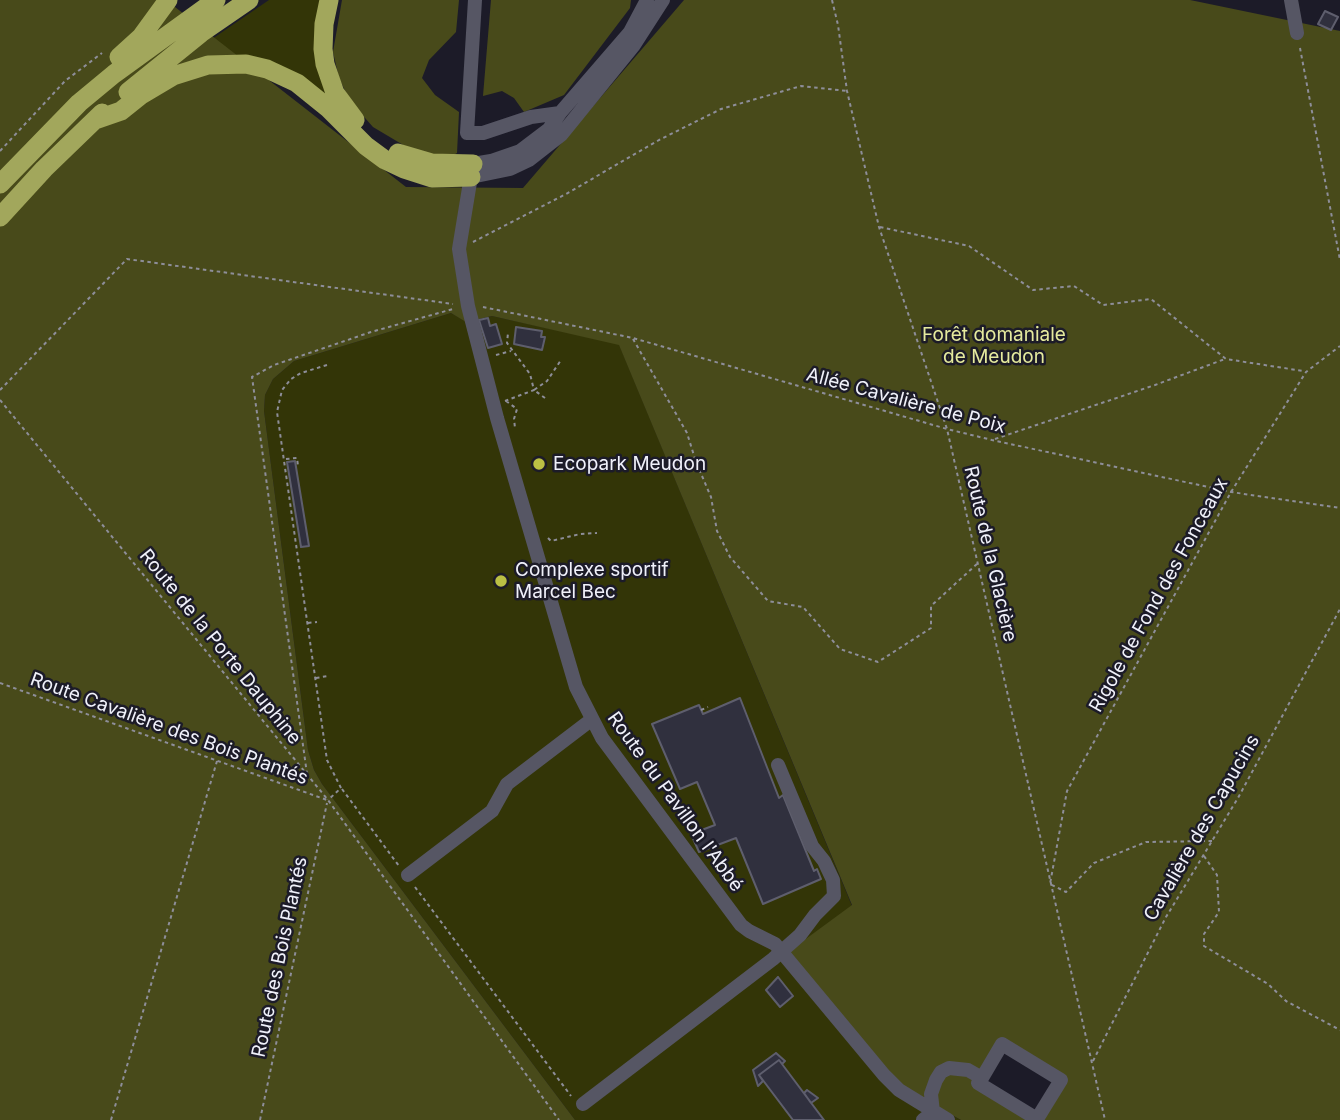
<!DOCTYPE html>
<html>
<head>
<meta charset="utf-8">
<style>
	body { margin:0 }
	canvas { display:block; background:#1c1b28 }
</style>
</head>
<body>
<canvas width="1340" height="1120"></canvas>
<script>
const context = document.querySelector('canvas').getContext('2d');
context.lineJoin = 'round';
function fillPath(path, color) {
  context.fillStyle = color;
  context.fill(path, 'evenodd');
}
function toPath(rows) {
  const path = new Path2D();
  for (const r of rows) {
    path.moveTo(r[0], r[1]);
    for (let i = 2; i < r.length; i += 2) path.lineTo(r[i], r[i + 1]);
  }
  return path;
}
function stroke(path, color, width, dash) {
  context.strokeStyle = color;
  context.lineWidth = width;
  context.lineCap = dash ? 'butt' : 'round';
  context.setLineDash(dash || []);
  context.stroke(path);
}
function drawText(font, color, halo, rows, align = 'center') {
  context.font = font + ' Inter,sans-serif';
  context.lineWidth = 5;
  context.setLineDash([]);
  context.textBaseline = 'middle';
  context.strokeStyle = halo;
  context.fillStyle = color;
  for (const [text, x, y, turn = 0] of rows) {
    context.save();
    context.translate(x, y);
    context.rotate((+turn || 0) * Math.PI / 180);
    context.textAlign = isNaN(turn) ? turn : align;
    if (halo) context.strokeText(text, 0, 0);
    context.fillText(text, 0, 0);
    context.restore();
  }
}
fillPath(toPath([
	[269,0,321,0,337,106,315,88,174,65],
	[451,313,467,322,492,316,619,344,852,906,789,952,914,1094,961,1120,575,1120,322,784,314,770,308,750,264,411,265,395,273,379,294,361]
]), '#333507');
fillPath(toPath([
	[0,0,166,0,406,187,523,188,684,0,1190,0,1340,31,1340,1120,1040,1120,1066,1078,1002,1040,974,1085,1031,1120,961,1120,914,1094,898,1081,788,952,852,905,619,345,492,316,466,322,451,313,294,361,273,379,265,395,264,411,308,750,314,770,322,784,575,1120,0,1120],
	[342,0,459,0,456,32,429,60,422,78,435,95,459,112,457,153,446,159,410,149,373,127,350,101,339,78,333,52],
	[491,0,631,0,630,8,564,95,524,112,514,98,502,91,483,96]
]), '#484a1a');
const building = toPath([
	[1325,11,1338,17,1331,30,1318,24,1325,11],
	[488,318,490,326,496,324,502,344,488,348,479,320,488,318],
	[516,327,542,331,541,337,545,337,542,350,514,344,516,327],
	[295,461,309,546,301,547,287,462,295,461],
	[740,698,779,798,783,795,814,871,817,869,821,879,763,904,736,838,699,852,691,834,715,825,697,782,680,789,652,724,699,705,703,714,740,698],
	[778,977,793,996,780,1007,766,990,778,977],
	[776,1053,785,1061,782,1064,779,1060,759,1075,763,1081,758,1086,753,1070,776,1053],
	[779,1060,824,1120,793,1120,759,1075,779,1060],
	[807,1090,818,1098,811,1103,804,1093,807,1090]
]);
fillPath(building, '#30303e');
stroke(building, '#5e5e6d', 2);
stroke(toPath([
	[832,0,838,25,847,91,879,227,947,429,1105,1120],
	[1300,48,1340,260],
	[0,151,65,81,102,53],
	[880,227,969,246,1033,290,1074,286,1103,305,1151,299,1226,359,1303,371],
	[473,242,566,194,659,140,721,109,801,86,847,91],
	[483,307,633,338,947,429,992,440,1231,492,1340,508],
	[633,339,687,433,696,462,711,497,717,531,730,557,768,601,803,607,840,649,878,662,931,628,931,606,978,563],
	[496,355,511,351],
	[327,365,301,373,291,379,282,390,277,412,327,760,341,788,328,800],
	[0,390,127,259,453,304],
	[545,398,534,390,547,381,561,360],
	[0,400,328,800,559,1120],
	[505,401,534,390,530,374,507,343,508,333],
	[506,401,517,409,514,419,515,428],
	[995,439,1155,385,1225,359],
	[286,459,297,458,298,466],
	[548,538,551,541,580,534,597,533],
	[308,623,317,622],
	[316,678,328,676],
	[0,683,327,800],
	[701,710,708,707],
	[307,774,252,377,274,365,371,332,453,309],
	[342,789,399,866],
	[1212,841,1146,842,1094,863,1066,892,1050,884,1067,791,1231,492,1306,372,1340,346],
	[1204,856,1217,875,1219,912,1204,934,1204,946,1268,984,1286,1001,1340,1030],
	[415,887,571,1096],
	[1093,1061,1166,917,1238,798,1340,609],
	[111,1120,217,761],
	[260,1120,327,803]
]), '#8e8e99', 2, [3.5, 3.5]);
stroke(toPath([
	[475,0,467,133,483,133,531,117,560,113],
	[647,0,630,32,560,113,549,129,520,151,491,161,473,164,459,249,468,306,497,418,576,687,602,738,741,925,749,931,775,944,884,1075,899,1090,948,1120],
	[1291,0,1297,33],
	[471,177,510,169,529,160,561,135,634,45,663,0],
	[408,875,492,811,507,784,591,720],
	[583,1104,773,959,800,935,815,915,834,896,833,880,824,861,812,846,778,765],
	[923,1120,933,1112,931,1094,936,1080,941,1072,949,1068,968,1070,982,1078,978,1083,1037,1119,1061,1080,1002,1044,982,1078]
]), '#565664', 14);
stroke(toPath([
	[329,0,324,24,323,49,325,64,335,93,355,120],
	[119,57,141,37,168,0],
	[128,92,201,33,249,0],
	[95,120,121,111,141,95,173,76,208,65,246,64,267,69,297,83,328,108,366,146,385,160,404,169,432,178,471,177],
	[398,153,432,163,473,164],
	[0,184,79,103,114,74,216,0],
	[0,217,44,169,102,113]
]), '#a2a75c', 19);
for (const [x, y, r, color] of [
	[539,464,7,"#bbc044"],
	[501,581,7,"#bbc044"]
]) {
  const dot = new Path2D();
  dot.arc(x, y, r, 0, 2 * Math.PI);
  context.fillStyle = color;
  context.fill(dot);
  stroke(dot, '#1c1b28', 2.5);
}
drawText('19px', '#e5ea9d', '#1c1b28', [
	["Forêt domaniale",994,335],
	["de Meudon",994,357]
]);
drawText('19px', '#f0f1fa', '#1c1b28', [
	["Allée Cavalière de Poix",906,401,15],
	["Route de la Glacière",990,554,77],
	["Rigole de Fond des Fonceaux",1159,595,-61],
	["Route de la Porte Dauphine",220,647,51],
	["Route Cavalière des Bois Plantés",169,729,20],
	["Route du Pavillon l'Abbé",675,802,54],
	["Cavalière des Capucins",1202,828,-60],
	["Route des Bois Plantés",280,957,-78]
]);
drawText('19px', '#f0f1fa', '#1c1b28', [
	["Ecopark Meudon",553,464],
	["Complexe sportif",515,570],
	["Marcel Bec",515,592]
], 'left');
</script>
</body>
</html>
